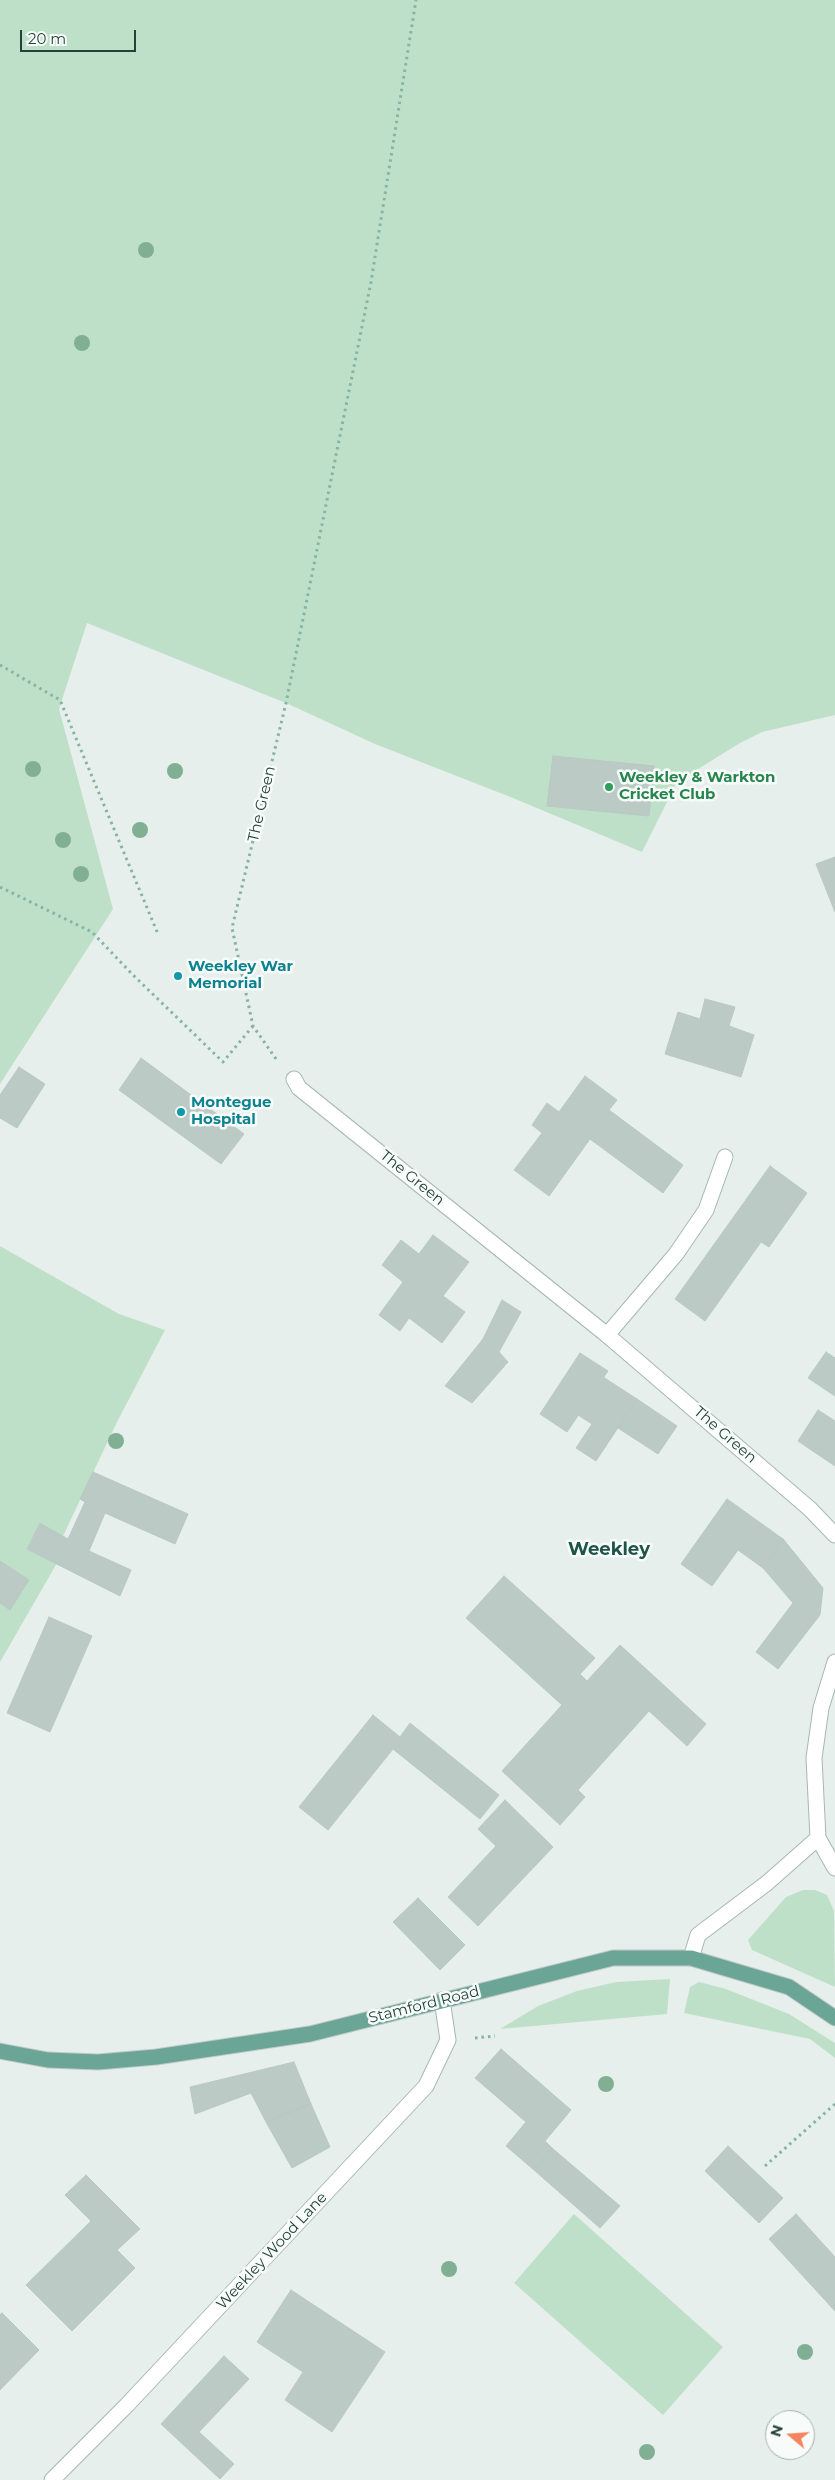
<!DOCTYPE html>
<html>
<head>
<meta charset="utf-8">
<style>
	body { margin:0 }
	#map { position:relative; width:835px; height:2480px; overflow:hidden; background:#e6efeb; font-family:Montserrat,sans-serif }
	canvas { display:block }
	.north { position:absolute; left:765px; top:2410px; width:50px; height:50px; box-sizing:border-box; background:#f7fbf9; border:1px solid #a3b1ad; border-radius:50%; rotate:288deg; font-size:14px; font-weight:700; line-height:20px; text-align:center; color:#24423a }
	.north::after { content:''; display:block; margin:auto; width:18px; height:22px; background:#f4845f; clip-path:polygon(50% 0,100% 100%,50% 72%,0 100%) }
	.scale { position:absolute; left:20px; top:30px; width:116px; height:22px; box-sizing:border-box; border:2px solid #24423a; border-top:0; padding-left:6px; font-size:15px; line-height:18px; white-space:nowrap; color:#24423a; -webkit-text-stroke:4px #f7fbf9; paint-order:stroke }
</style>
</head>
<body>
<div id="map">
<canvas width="835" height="2480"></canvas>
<div class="north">N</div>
<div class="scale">20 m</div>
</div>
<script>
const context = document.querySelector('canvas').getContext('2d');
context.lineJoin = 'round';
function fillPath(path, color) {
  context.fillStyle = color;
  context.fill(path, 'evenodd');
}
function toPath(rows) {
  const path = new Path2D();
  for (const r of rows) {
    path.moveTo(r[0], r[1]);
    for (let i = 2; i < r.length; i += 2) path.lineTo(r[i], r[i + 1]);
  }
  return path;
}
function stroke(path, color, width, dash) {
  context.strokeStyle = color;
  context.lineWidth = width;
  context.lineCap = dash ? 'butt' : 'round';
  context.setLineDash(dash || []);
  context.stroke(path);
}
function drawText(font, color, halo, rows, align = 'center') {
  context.font = font + ' Montserrat,sans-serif';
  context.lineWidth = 5;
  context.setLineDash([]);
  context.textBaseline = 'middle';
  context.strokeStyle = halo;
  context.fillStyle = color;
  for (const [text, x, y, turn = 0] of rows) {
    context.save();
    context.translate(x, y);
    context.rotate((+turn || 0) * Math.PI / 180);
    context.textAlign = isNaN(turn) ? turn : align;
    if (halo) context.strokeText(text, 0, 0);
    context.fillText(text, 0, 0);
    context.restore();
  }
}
fillPath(toPath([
	[0,0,835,0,835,715,762,732,740,743,677,782,642,852,513,798,375,744,286,703,87,623,59,709,113,909,0,1084],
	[0,1246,119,1314,165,1330,117,1422,63,1536,40,1523,27,1549,57,1563,0,1662],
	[803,1890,815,1890,827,1895,834,1911,835,1987,752,1950,748,1940,786,1897],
	[670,1979,667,2014,500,2029,538,2006,577,1991,616,1982],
	[699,1982,726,1989,789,2014,835,2043,835,2058,810,2039,684,2013,690,1987],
	[574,2214,723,2347,663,2415,514,2283]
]), '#bfe0c8');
const building = toPath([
	[553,756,654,766,649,816,547,806,553,756],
	[835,857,835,912,816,864,835,857],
	[705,999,735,1007,729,1026,754,1035,741,1077,665,1054,678,1012,700,1019,705,999],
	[141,1058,244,1134,221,1164,119,1090,141,1058],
	[19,1067,45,1084,17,1128,0,1118,0,1095,19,1067],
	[585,1076,617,1100,609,1110,683,1165,663,1193,590,1139,549,1196,514,1170,542,1133,532,1125,547,1103,559,1112,585,1076],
	[770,1166,807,1193,769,1247,761,1242,705,1321,675,1299,770,1166],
	[433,1235,469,1262,443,1296,465,1312,442,1343,409,1318,400,1331,379,1315,403,1282,382,1265,401,1240,419,1254,433,1235],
	[502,1300,521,1312,499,1352,508,1362,472,1403,445,1386,483,1339,502,1300],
	[826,1352,835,1358,835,1396,808,1378,826,1352],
	[580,1353,608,1371,567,1432,540,1414,580,1353],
	[603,1377,637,1399,596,1461,576,1448,592,1424,578,1415,603,1377],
	[637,1399,677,1426,658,1454,618,1428,637,1399],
	[818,1410,835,1421,835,1466,798,1441,818,1410],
	[93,1472,188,1514,175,1544,105,1513,89,1551,131,1570,120,1596,27,1549,40,1523,68,1539,85,1502,80,1499,93,1472],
	[727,1499,783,1539,763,1568,738,1550,712,1586,681,1564,727,1499],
	[783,1539,823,1588,820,1615,778,1669,756,1652,793,1603,763,1568,783,1539],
	[0,1561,29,1580,10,1610,0,1603,0,1561],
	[504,1576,595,1658,580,1674,587,1681,620,1645,706,1724,687,1746,649,1711,578,1790,585,1797,560,1825,502,1771,562,1705,466,1618,504,1576],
	[49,1617,92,1636,50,1732,7,1713,49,1617],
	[373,1715,400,1737,410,1723,499,1795,480,1819,393,1749,328,1830,299,1807,373,1715],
	[505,1800,553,1847,478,1926,448,1897,496,1846,478,1829,505,1800],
	[418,1898,465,1945,440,1970,393,1922,418,1898],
	[501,2049,571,2110,545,2141,552,2148,534,2170,506,2146,526,2122,475,2078,501,2049],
	[294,2062,311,2104,266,2122,251,2093,195,2114,190,2087,294,2062],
	[311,2104,330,2147,292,2168,266,2122,311,2104],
	[728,2146,783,2198,759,2223,705,2171,728,2146],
	[552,2148,620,2206,600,2228,534,2170,552,2148],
	[86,2175,140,2229,117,2250,135,2268,72,2331,26,2285,91,2221,65,2195,86,2175],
	[796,2214,835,2257,835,2311,769,2239,796,2214],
	[291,2290,385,2352,332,2432,285,2400,303,2372,257,2342,291,2290],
	[2,2313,39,2350,0,2390,0,2315,2,2313],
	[224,2356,249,2379,199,2432,234,2464,220,2479,161,2424,224,2356]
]);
fillPath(building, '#bbcac4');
stroke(building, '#b8c9c2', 1);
const service = toPath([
	[607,1335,676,1254,706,1210,725,1157]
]);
const minor = toPath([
	[294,1079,299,1088,607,1335,810,1509,835,1535],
	[835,1662,821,1708,814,1758,818,1838,835,1868],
	[691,1958,698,1935,767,1883,818,1838],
	[52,2480,127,2405,426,2086,448,2040,442,2000]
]);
const primary = toPath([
	[0,2051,48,2060,98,2062,156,2057,310,2034,613,1958,691,1958,789,1987,835,2018]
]);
stroke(service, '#a8b8b2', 17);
stroke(minor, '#a8b8b2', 17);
stroke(primary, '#c2cac8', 17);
stroke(toPath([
	[0,665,60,700,158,934],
	[0,887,92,932,132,974,223,1062,253,1026],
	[276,1059,253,1026,232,928,286,703,371,282,416,0],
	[475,2038,495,2036],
	[765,2166,835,2104]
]), '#86b3a5', 3, [2.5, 4]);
stroke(service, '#fff', 15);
stroke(minor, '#fff', 15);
stroke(primary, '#6aa596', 15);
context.fillStyle = '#80af93';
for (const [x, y] of [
	[146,250],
	[82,343],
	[33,769],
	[175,771],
	[140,830],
	[63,840],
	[81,874],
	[116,1441],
	[606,2084],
	[449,2269],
	[805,2352],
	[647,2452]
]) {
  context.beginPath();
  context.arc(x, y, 8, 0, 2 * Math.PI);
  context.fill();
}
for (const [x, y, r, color] of [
	[609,787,5,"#2e9e5b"],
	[178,976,5,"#0f9aa8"],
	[181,1112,5,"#0f9aa8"]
]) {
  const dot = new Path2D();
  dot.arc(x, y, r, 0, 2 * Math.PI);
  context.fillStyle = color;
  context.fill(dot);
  stroke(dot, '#f7fbf9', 2);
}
drawText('bold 15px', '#27864d', '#f7fbf9', [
	["Weekley & Warkton",619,778],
	["Cricket Club",619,795]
], 'left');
drawText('15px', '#24423a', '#f7fbf9', [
	["The Green",262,804,-77],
	["The Green",412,1178,39],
	["The Green",725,1435,41],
	["Stamford Road",424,2005,-14],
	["Weekley Wood Lane",272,2251,-47]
]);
drawText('bold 15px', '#0d838f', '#f7fbf9', [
	["Weekley War",188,967],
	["Memorial",188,984],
	["Montegue",191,1103],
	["Hospital",191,1120]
], 'left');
drawText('bold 18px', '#1f5548', '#f7fbf9', [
	["Weekley",609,1550]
]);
</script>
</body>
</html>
